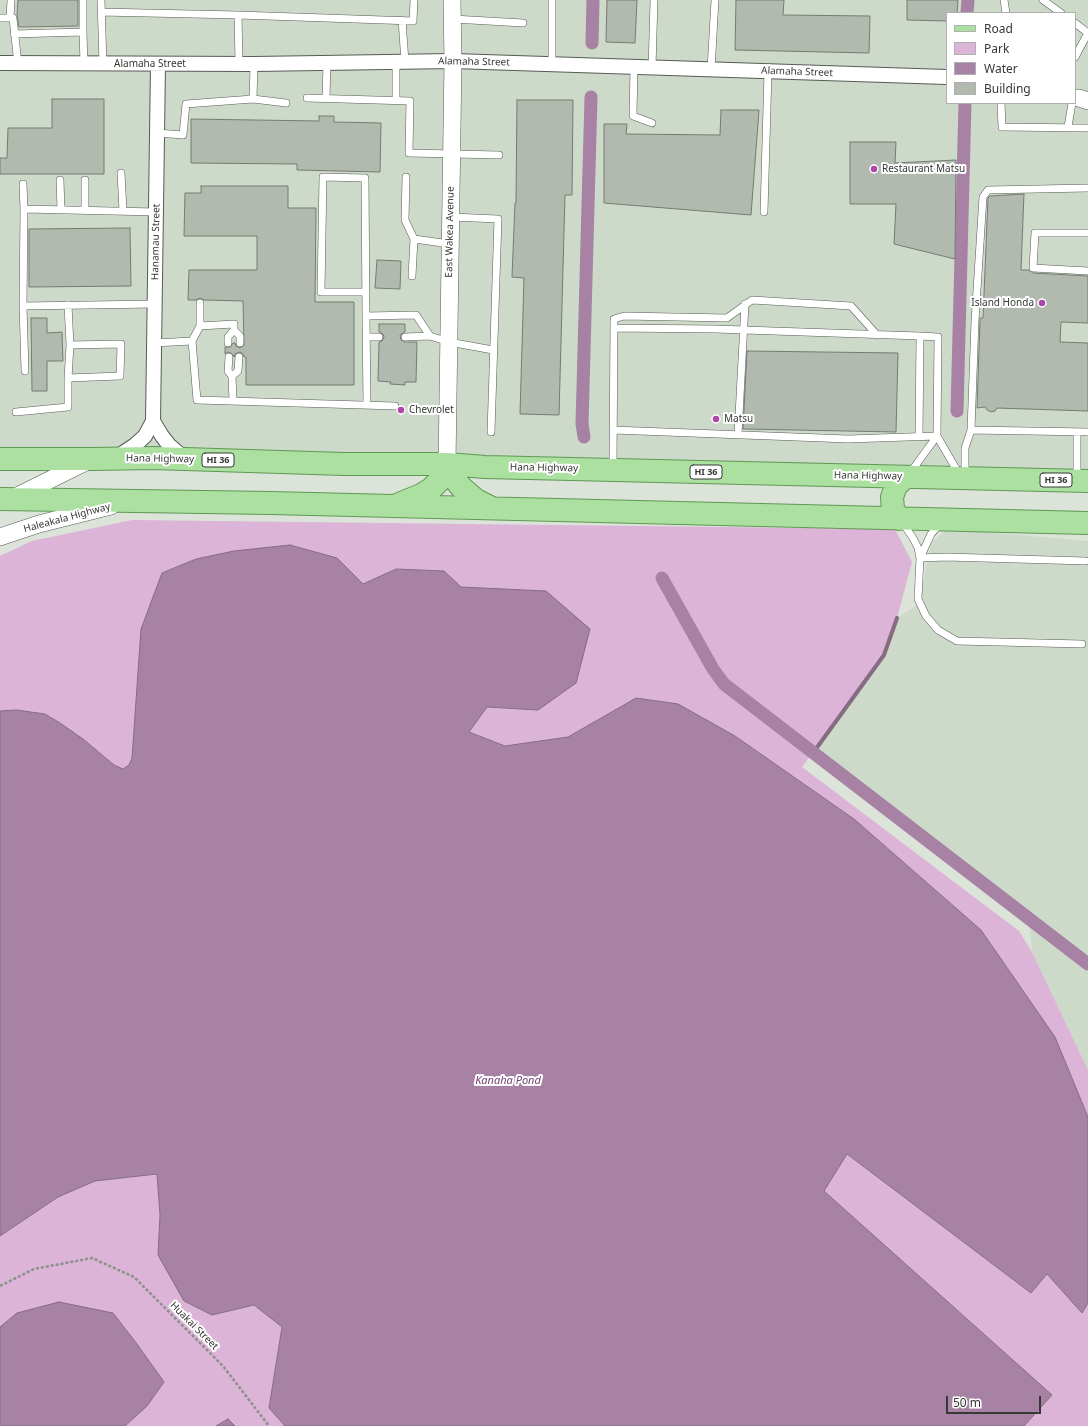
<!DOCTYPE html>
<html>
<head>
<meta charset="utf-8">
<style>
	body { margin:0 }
	#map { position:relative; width:1088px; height:1426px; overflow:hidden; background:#dce4da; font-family:"Noto Sans",sans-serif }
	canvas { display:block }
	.legend { position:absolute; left:946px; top:12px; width:130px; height:92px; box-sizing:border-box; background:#fff; border:1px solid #aeafae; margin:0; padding:5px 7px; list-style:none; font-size:12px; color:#353834 }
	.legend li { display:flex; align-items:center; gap:8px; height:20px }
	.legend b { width:20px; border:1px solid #aeafae }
	.scale { position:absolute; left:946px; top:1396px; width:95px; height:18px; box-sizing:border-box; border:2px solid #353834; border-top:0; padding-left:5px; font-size:12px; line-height:14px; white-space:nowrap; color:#353834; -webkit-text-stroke:3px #fff; paint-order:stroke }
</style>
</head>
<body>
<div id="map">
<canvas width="1088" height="1426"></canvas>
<ul class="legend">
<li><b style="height:5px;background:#ace0a1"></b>Road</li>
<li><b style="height:11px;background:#dbb4d7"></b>Park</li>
<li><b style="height:11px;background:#a782a4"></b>Water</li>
<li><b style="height:11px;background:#b2bab0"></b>Building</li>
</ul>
<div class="scale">50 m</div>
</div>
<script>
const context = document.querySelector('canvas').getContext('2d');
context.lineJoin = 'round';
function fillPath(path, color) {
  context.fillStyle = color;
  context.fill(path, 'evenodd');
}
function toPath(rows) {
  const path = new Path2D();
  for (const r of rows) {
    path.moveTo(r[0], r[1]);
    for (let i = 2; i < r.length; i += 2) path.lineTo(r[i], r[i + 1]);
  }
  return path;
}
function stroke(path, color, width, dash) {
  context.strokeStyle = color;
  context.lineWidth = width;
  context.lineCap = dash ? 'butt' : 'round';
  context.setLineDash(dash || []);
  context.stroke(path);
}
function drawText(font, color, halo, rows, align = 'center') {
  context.font = font + ' "Noto Sans",sans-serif';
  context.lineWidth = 4;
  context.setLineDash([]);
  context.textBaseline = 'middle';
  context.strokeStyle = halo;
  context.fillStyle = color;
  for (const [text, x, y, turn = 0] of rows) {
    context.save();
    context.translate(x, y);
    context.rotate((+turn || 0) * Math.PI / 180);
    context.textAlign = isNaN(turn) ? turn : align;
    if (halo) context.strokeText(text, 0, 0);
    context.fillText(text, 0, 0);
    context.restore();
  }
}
fillPath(toPath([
	[0,0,1088,0,1088,481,0,459],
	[947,13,1075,13,1075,103,947,103],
	[947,529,1088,541,1088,1070,1032,952,1029,919,813,753,884,655,897,618,919,604,931,543]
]), '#cddaca');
fillPath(toPath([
	[132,520,895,529,912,562,897,618,884,655,871,674,802,767,1019,931,1032,952,1088,1070,1088,1117,1055,1037,981,930,854,819,735,736,636,698,568,737,505,746,469,732,487,707,538,710,546,592,460,587,444,571,396,569,363,584,337,558,196,559,162,573,141,629,132,758,129,765,123,769,114,765,83,739,34,712,17,710,0,711,0,556,32,541],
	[847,1154,1031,1293,1047,1274,1082,1313,1088,1303,1088,1426,1024,1426,1052,1395,824,1191],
	[157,1174,160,1215,158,1255,212,1315,254,1305,282,1327,269,1408,285,1426,235,1426,228,1419,216,1426,125,1426,147,1406,17,1313,0,1327,0,1236,58,1197,95,1181]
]), '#dbb4d7');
const water = toPath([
	[290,545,337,558,363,584,396,569,444,571,461,587,546,591,590,629,576,683,538,710,487,707,469,732,505,746,568,737,636,698,678,704,735,736,854,819,981,930,1055,1037,1088,1117,1088,1303,1082,1313,1047,1274,1031,1293,847,1154,824,1191,1052,1395,1024,1426,285,1426,269,1408,282,1327,254,1305,212,1315,184,1301,158,1255,160,1215,157,1174,95,1181,58,1197,0,1236,0,711,17,710,45,714,60,723,83,739,114,765,123,769,129,765,132,758,141,629,162,573,196,559,234,551,290,545],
	[59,1302,113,1313,137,1344,164,1382,147,1406,125,1426,0,1426,0,1327,17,1313,59,1302],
	[228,1419,235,1426,216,1426,228,1419]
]);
fillPath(water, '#a782a4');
stroke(water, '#856c82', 1);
stroke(toPath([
	[813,753,884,655,897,618]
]), '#856c82', 4);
stroke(toPath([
	[967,13,968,0],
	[592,43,593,0],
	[957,411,965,103],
	[584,437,582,424,591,97],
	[662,578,713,669,724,684,1088,964]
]), '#a782a4', 13);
const building = toPath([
	[18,0,78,0,78,26,19,27,17,16,18,0],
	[607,0,637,0,635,43,606,42,607,0],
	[736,0,784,0,783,15,870,16,869,53,735,50,736,0],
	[907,0,958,0,957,13,947,13,947,21,907,20,907,0],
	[52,99,104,99,104,174,0,174,0,158,7,158,8,128,52,128,52,99],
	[517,100,573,100,572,195,565,195,559,415,520,414,524,278,512,277,515,203,516,203,517,100],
	[721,110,759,110,751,215,604,203,604,124,627,124,626,134,720,135,721,110],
	[319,116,334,116,334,122,381,123,380,172,297,170,297,164,191,163,191,119,319,121,319,116],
	[850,142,896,142,895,163,956,160,955,259,894,244,896,204,850,204,850,142],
	[201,186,288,186,288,208,316,208,315,302,354,302,354,385,246,385,246,357,244,357,243,354,240,352,235,354,234,357,231,353,227,352,225,354,225,347,230,347,233,343,235,343,236,346,240,348,244,345,243,301,204,300,200,298,196,300,188,300,189,270,257,270,257,236,184,236,185,193,201,193,201,186],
	[1024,194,1021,270,1029,270,1033,273,1088,276,1088,323,1061,322,1060,342,1088,343,1088,411,997,408,995,411,991,412,987,410,985,407,977,408,980,321,980,318,983,318,988,198,990,196,1024,194],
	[130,228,131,286,29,287,29,229,130,228],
	[377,260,401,261,400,289,375,288,377,260],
	[31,318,47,318,47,333,62,332,63,361,47,361,47,391,32,391,31,318],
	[379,324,405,324,405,332,400,335,401,340,405,342,417,342,416,382,405,382,405,385,390,384,391,382,378,381,379,342,382,341,384,337,383,334,379,332,379,324],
	[747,351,898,353,896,432,743,429,747,351]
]);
fillPath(building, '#b2bab0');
stroke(building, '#757c73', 1);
const service = toPath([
	[101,0,103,64],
	[1004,0,1006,13],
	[1043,0,1061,13],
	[101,12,238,15],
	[0,18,13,18,18,64],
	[10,18,11,0],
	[453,19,523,23],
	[402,20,405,62],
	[1075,23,1088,33],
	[83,32,83,0],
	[14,34,83,32,84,64],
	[1075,57,1088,33],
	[239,63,238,15,413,21,414,0],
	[552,64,552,0],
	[634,67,633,116,652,123],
	[652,68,654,0],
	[711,70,715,0],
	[307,98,410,101,409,153,499,155],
	[326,98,327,62],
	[253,99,254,64],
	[396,101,396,62],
	[1001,103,1002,127,1088,128],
	[1068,127,1072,103],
	[157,133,183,135,186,104,253,99,286,103],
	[121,173,123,211],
	[406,177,405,220,414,239],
	[60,180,61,210],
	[23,184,24,209,156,212],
	[24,209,23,306,155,304],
	[85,210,85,180],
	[764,212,768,72],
	[451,217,498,219,491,432],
	[1088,233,1035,233,1033,268,1088,271],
	[412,276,414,239,450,244],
	[365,292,321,292,323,177,365,178,366,316],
	[23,306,25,371],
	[200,326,200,303],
	[614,328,715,329,920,336],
	[366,337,379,337],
	[405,337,430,336],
	[192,341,200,326,234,324,234,330],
	[154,343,192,341,197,400,395,406],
	[228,343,228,337,234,330,240,336,240,343],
	[229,357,228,371,232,376],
	[68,378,70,345],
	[233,401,232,376,238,371,239,357],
	[367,405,366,316,416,315,430,336,449,342,493,350],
	[16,412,68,407,68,378,120,376,121,344,70,345,68,305],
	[613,430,848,439,937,436],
	[971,430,975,321,983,197,988,190,1088,188],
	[1077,432,1077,479],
	[738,434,745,304],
	[919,437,920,336,938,337,937,436,959,474],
	[613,468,614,319,624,316,727,318,752,300,851,306,877,335],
	[910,473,937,436],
	[965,476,965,448,971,430,1088,432],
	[902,522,913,538,918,548,920,558,918,599,926,616,938,630,957,641,1082,644],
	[920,558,946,557,1086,561],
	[920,558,931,534,940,524]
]);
const minor = toPath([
	[0,63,254,64,453,61,947,77],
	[153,421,162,436,169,445,185,459],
	[117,457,135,445,145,436,153,421,158,64]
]);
const tertiary = toPath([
	[1079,98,1088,101],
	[447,464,453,61,452,0],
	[13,498,92,459],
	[0,537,39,524,111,506]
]);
const primary = toPath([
	[0,459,92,459,153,458,344,464,447,464,485,467,1088,481],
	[447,464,449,472,461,487,476,500,492,508],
	[0,499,271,503,1088,523],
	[399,504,421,495,431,489,439,481,447,464],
	[899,519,893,509,892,497,896,486,902,480,907,477]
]);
stroke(service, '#555c53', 8);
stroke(minor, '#555c53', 16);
stroke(tertiary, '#555c53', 18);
stroke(primary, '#5e9853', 24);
stroke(toPath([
	[0,1286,34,1269,92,1258,134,1277,223,1366,269,1426]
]), '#8b9089', 2.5, [3, 2]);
stroke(service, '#fff', 7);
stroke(minor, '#fff', 14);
stroke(tertiary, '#fff', 17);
stroke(primary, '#ace0a1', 22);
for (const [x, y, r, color] of [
	[874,169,4,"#af47aa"],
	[1042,303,4,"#af47aa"],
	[401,410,4,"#af47aa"],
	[716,419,4,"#af47aa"]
]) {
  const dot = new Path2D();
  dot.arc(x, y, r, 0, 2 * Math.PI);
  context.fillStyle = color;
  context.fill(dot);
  stroke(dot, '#fff', 1.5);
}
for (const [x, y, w] of [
	[218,460,32],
	[706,472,32],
	[1056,480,32]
]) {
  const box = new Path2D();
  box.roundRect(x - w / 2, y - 7, w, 14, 3);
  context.fillStyle = '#fff';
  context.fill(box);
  stroke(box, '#353834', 1);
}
drawText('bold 9px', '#353834', null, [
	["HI 36",218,460],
	["HI 36",706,472],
	["HI 36",1056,480]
]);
drawText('10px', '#353834', '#fff', [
	["Alamaha Street",474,62,1],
	["Alamaha Street",150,64],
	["Alamaha Street",797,72,2],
	["East Wakea Avenue",450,232,-89],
	["Hanamau Street",156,242,-89],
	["Hana Highway",160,459,1],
	["Hana Highway",544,468,1],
	["Hana Highway",868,476,1],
	["Haleakala Highway",67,518,-15],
	["Huakai Street",194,1326,45]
]);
drawText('10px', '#353834', '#fff', [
	["Restaurant Matsu",882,169],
	["Island Honda",1034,303,"right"],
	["Chevrolet",409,410],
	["Matsu",724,419]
], 'left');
drawText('italic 11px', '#72406e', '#fff', [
	["Kanaha Pond",508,1081]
]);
</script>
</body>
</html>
